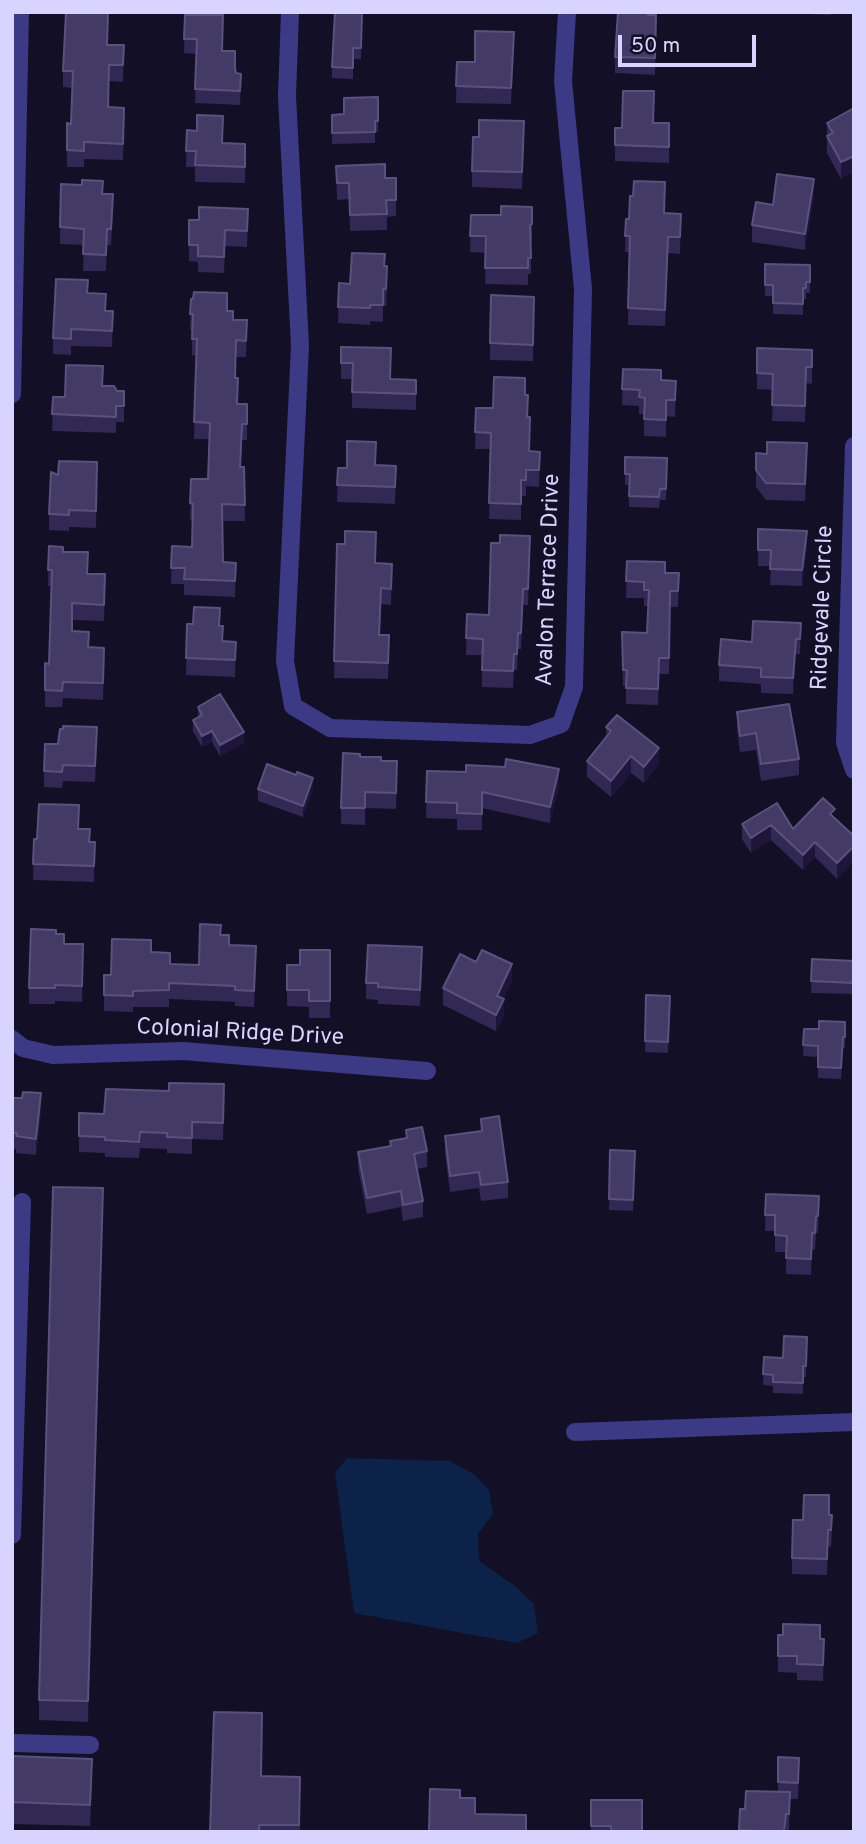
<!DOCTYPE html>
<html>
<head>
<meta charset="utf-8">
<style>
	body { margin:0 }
	#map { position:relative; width:866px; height:1844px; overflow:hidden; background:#130f26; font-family:Overpass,sans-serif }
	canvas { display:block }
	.frame { position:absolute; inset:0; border:14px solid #d9d4ff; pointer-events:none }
	.scale { position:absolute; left:618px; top:35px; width:138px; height:32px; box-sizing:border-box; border:4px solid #d9d4ff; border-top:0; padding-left:9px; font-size:21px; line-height:24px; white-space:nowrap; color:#d9d4ff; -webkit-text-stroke:5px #130f26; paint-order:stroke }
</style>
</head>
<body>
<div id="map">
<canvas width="866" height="1844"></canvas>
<div class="frame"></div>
<div class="scale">50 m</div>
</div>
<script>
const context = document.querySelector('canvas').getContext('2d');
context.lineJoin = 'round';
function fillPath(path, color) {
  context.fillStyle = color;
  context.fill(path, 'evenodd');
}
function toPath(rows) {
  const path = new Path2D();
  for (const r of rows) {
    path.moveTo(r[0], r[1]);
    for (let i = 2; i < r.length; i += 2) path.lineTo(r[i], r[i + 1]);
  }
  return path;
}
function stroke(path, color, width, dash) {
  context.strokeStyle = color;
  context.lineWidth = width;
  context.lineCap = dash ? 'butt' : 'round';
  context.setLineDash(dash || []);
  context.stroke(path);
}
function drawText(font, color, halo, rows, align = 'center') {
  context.font = font + ' Overpass,sans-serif';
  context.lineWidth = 7;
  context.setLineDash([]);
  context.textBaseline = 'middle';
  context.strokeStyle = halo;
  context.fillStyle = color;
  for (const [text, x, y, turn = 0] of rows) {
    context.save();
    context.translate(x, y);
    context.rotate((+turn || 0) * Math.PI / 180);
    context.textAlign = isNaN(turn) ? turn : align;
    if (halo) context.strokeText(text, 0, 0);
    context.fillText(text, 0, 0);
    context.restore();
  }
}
fillPath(toPath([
	[347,1458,450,1461,474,1474,489,1490,493,1514,478,1534,479,1561,515,1586,534,1604,538,1633,517,1643,354,1613,335,1473]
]), '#0c2248');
stroke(toPath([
	[290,12,287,96,300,346,285,661,293,706,330,728,530,735,561,724,574,687,583,289,563,81,567,12],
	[12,394,20,12],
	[854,446,845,743,854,770],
	[12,1039,23,1048,53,1055,183,1051,427,1071],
	[575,1432,854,1422],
	[12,1535,22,1202],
	[12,1743,90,1745]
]), '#3d3a85', 18);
fillPath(toPath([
	[362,12,361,59,353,59,353,79,332,78,332,67],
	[483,12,526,12,526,14],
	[806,12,831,12,831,15,806,14],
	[185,15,222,51,235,69,236,73,241,74,240,105,195,103,196,54,184,53],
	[648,15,656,32,655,75,615,73,615,57],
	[108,45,124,45,123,82,109,81,109,107,124,124,123,160,84,159,84,167,67,167,67,123,71,124,72,88,63,87,63,71],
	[514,49,511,104,456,103,457,62,475,62],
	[378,97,378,132,375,132,375,143,332,144,332,115,344,114],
	[854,108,841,179,827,153,827,123],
	[653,123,669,123,669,163,615,161,615,128,622,128],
	[187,130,223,143,245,144,245,183,195,182,195,167,186,167],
	[524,137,522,189,472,187,472,171],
	[336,166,385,178,396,178,396,216,387,217,387,230,350,231,349,199,337,200],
	[103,194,113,211,111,245,107,245,106,271,83,271,84,245,60,244,60,227],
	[633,196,665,213,681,214,680,254,668,253,665,326,628,325,629,252,625,252,626,219,629,219],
	[814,196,805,250,752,242,752,225,773,205],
	[532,207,532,241,531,241,531,274,528,274,528,285,485,284,486,253,470,252,471,215,501,215],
	[248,209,247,247,225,246,224,273,198,272,198,262,189,261,189,245,199,220],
	[765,264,810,265,810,293,806,293,806,299,803,299,803,315,773,314,773,296,765,296],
	[385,266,387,283,386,306,383,306,383,322,370,321,370,325,338,323,339,283,350,284],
	[88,293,106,311,113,311,112,347,71,346,71,355,53,354,53,338],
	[534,297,533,361,490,360,490,343],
	[191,299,227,311,233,320,247,320,246,357,236,357,235,378,238,404,247,404,247,440,242,440,241,467,244,467,245,521,223,521,223,562,236,563,235,597,184,595,184,584,171,584,172,546,192,547,193,520,190,520,191,479,208,479,209,439,194,439,196,356,192,355,192,330,190,330],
	[341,347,391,379,416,380,416,410,352,408,352,379,341,379],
	[757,348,812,350,812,384,806,383,805,422,772,421,773,390,757,389],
	[623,369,661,380,676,381,675,417,666,416,666,437,644,436,644,414,639,414,639,406,622,405],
	[103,386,117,391,124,391,124,422,116,422,116,433,52,431,53,397,65,397],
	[525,395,528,417,529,451,540,452,539,487,526,486,526,496,521,496,521,520,489,519,491,449,475,449,476,408,493,408],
	[756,453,807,460,805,501,766,500,756,487],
	[625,457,667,458,666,500,660,500,659,508,629,507,629,485,625,485],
	[375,465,396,466,395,504,337,502,338,468,347,468],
	[58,475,97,478,96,528,69,527,69,531,49,530,49,514],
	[758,529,807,547,802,586,770,585,771,566,758,566],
	[337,544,376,563,392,564,391,605,381,604,380,635,389,651,388,679,334,678],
	[49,546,63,552,105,591,104,621,72,620,72,631,104,664,103,700,63,698,62,707,45,707,45,663,49,664,52,586,48,586],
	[530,552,528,605,523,605,521,649,518,649,517,670,514,670,513,688,482,687,482,655,466,655,467,614,489,615],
	[627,561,665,573,679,573,678,607,670,607,669,674,659,674,658,705,626,704,626,686,623,686,622,632,647,633,648,606,644,606,644,598,626,598],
	[801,623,800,654,796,654,793,694,761,693,761,684,719,681,719,665,752,642],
	[187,624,220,626,222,641,236,642,235,677,186,675],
	[198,707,244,743,220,756,212,742,202,747,193,731,193,720,198,717],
	[737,712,799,759,799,775,761,781,756,750,740,752,737,729],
	[606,727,659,764,644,783,631,773,611,797,587,777,587,761,606,737],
	[97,743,95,782,63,781,62,788,44,787,44,771,58,744],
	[360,757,381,761,397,778,396,809,365,808,365,825,341,824,341,808],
	[427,771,559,786,550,823,482,808,482,830,457,830,457,819,426,818],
	[258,789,313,789,303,817,258,801],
	[777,803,793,829,835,818,854,836,854,861,837,879,815,857,803,870,771,840,751,853,742,839,742,824],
	[79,829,90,842,95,842,94,882,33,880,34,839],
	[56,934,64,944,83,961,82,1002,55,1001,55,1004,29,1004,29,988],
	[221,935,229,945,256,962,254,1007,235,1006,235,1002,169,999,169,1007,133,1007,133,1012,104,1011,104,975,111,975,151,952,170,964,199,965],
	[330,950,330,1018,309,1018,309,1007,287,1006,287,965,300,965],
	[812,959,854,961,854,994,811,993],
	[422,963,420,1006,378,1004,378,1000,366,999,366,983],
	[512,981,503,999,504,1015,496,1031,443,1005,443,988],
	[646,995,670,996,668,1053,645,1052],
	[845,1022,845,1048,843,1048,841,1079,818,1078,818,1057,803,1056,804,1029,819,1029],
	[12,1098,41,1110,36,1155,16,1153,16,1149,12,1149],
	[224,1101,223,1140,192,1139,192,1154,167,1153,167,1149,140,1148,139,1158,105,1157,105,1153,79,1152,79,1136,104,1114],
	[481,1119,508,1182,508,1198,481,1201,479,1188,450,1192,445,1153,445,1136,481,1131],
	[406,1130,427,1151,427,1167,417,1169,423,1201,423,1217,403,1221,401,1207,367,1214,358,1168,358,1152,390,1146,390,1141,406,1138],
	[610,1150,635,1151,633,1211,609,1210],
	[766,1194,819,1196,818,1233,816,1233,815,1250,812,1249,811,1275,786,1274,786,1252,775,1252,775,1231,765,1231],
	[103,1208,88,1722,39,1720,39,1700],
	[807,1337,806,1377,803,1377,803,1394,773,1393,773,1386,763,1385,764,1357,783,1358],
	[829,1515,832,1531,831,1547,828,1546,827,1575,792,1574,792,1558,803,1520],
	[778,1635,824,1639,823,1681,797,1680,797,1673,778,1672],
	[12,1756,92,1780,90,1826,12,1824],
	[778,1757,799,1758,798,1799,790,1799,789,1830,786,1830,786,1832,739,1832,740,1809,745,1809,778,1792],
	[262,1776,300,1777,300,1832,210,1832],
	[591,1800,642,1832,591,1832]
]), '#312854');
fillPath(toPath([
	[514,32,514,49,511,104,511,88],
	[854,156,854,172,841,179,841,162],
	[814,179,814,196,805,250,805,234],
	[807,531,807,547,802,586,802,570],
	[796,639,796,654,793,694,793,678],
	[212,731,212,742,202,747,202,736],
	[244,732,244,743,220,756,220,745],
	[659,748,659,764,644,783,644,767],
	[631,756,631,773,611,797,611,781],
	[559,769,559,786,550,823,550,807],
	[313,778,313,789,303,817,303,806],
	[771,825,771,840,751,853,751,838],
	[815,842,815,857,803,870,803,855],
	[854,846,854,861,837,879,837,863],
	[512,964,512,981,497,1012,497,996],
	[504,999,504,1015,496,1031,496,1015],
	[41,1093,41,1110,36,1155,36,1139],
	[103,1188,103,1208,88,1722,88,1701],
	[786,1814,786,1832,784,1832]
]), '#1d163a');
const building = toPath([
	[66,12,108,12,107,45,124,45,123,65,109,65,108,107,124,108,123,144,84,142,84,151,67,150,67,123,71,124,73,71,63,71,66,12],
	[335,12,362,12,361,48,353,48,353,68,332,67,335,12],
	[618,12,648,12,648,15,656,15,655,58,615,57,618,12],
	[185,15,223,15,222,51,235,51,235,68,236,73,241,74,240,91,195,89,197,39,184,39,185,15],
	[475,31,514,32,511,88,456,86,457,62,475,62,475,31],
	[623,91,654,91,653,123,669,123,669,147,615,145,615,128,622,128,623,91],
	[378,97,378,121,375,121,375,132,332,133,332,115,344,114,344,98,378,97],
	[854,108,854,156,841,162,827,136,833,133,827,123,854,108],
	[197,115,223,116,222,143,245,144,245,167,195,165,196,151,186,151,187,130,197,131,197,115],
	[479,120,524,121,522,172,472,171,473,137,479,137,479,120],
	[385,164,385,178,396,178,396,200,386,200,387,214,350,215,349,183,337,183,336,166,385,164],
	[777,174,814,179,805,234,752,225,756,202,773,205,777,174],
	[82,180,103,181,102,194,113,194,111,229,107,229,106,255,83,254,84,229,60,227,61,184,82,185,82,180],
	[634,181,665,182,664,213,681,214,680,237,668,237,665,310,628,308,630,236,625,236,626,219,629,219,630,196,633,196,634,181],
	[501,206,532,207,532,224,530,225,531,258,528,258,528,268,485,268,486,236,470,236,471,215,501,215,501,206],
	[199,207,248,209,247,231,225,230,224,257,198,256,198,245,189,245,189,220,199,220,199,207],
	[352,253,385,254,384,266,387,266,386,289,383,289,383,305,370,305,370,308,338,307,339,283,350,284,352,253],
	[765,264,810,265,810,282,806,282,806,288,803,288,803,304,773,303,773,285,765,285,765,264],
	[56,279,88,280,87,293,106,294,105,311,113,311,112,331,71,329,71,339,53,338,56,279],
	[194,292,227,293,227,311,233,311,233,320,247,320,246,341,236,340,235,378,238,378,237,404,247,404,247,424,242,424,240,467,244,467,245,505,222,504,223,562,236,563,235,581,184,579,185,568,171,568,172,546,192,547,193,504,190,503,191,479,208,479,210,423,194,422,197,339,192,339,193,314,190,314,191,299,193,299,194,292],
	[491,295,534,297,533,345,490,343,491,295],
	[341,347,391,348,390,379,416,380,416,394,352,392,353,363,341,363,341,347],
	[757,348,812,350,812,367,806,367,805,406,772,405,773,374,757,373,757,348],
	[66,365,103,366,102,386,114,386,117,391,124,391,124,406,116,406,116,417,52,414,53,397,65,397,66,365],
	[623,369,661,370,661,380,676,381,675,400,666,400,666,420,644,419,645,398,639,397,640,390,622,389,623,369],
	[494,377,525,378,525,395,528,395,527,417,530,417,529,451,540,452,539,470,526,470,526,480,521,480,521,504,489,503,491,433,475,432,476,408,493,408,494,377],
	[347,441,376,442,375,465,396,466,395,487,337,485,338,468,347,468,347,441],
	[767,442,807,443,805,484,766,483,756,470,756,453,767,454,767,442],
	[625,457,667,458,666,489,660,489,659,497,629,496,630,474,625,474,625,457],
	[59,461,97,462,96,511,69,510,69,515,49,514,51,472,58,475,59,461],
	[758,529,807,531,802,570,770,569,771,550,758,550,758,529],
	[345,531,376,532,375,563,392,564,391,589,381,588,379,635,389,635,388,663,334,661,337,544,345,544,345,531],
	[500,535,530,536,528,589,523,589,521,633,518,633,517,654,514,654,513,671,482,670,483,639,466,638,467,614,489,615,491,543,500,543,500,535],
	[49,546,63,547,63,552,88,552,87,574,105,574,104,605,72,603,72,631,89,632,88,647,104,648,103,683,63,682,62,691,45,690,45,663,49,664,52,570,48,570,49,546],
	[627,561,665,562,665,573,679,573,678,591,670,591,669,658,659,658,658,689,626,688,627,670,623,670,622,632,647,633,649,590,644,590,644,582,626,581,627,561],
	[194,607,220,608,219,626,223,626,222,641,236,642,235,660,186,658,187,624,193,624,194,607],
	[753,621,801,623,800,639,796,639,793,678,761,677,761,668,719,665,721,639,752,642,753,621],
	[220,694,244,732,220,745,212,731,202,736,193,720,202,715,198,707,220,694],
	[789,704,799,759,761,764,756,733,740,736,737,712,789,704],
	[617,715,659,748,644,767,631,756,611,781,587,761,611,731,606,727,617,715],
	[63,726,97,727,95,766,63,765,62,772,44,771,45,744,58,744,60,729,63,729,63,726],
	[343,753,360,754,360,757,381,757,381,761,397,761,396,793,365,792,365,808,341,808,343,753],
	[506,759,559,769,550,807,482,792,482,814,457,813,457,803,426,802,427,771,466,772,466,765,505,767,506,759],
	[267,764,296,775,297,772,313,778,303,806,258,789,267,764],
	[823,798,835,809,830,814,854,836,854,846,837,863,815,842,803,855,771,825,751,838,742,824,777,803,793,829,823,798],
	[39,804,79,805,78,829,90,829,89,842,95,842,94,866,33,864,34,839,37,839,39,804],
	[200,924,221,925,220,935,229,935,229,945,256,946,254,991,235,990,235,986,169,983,169,990,133,991,133,996,104,995,104,975,111,975,112,939,151,940,151,952,170,953,170,964,199,965,200,924],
	[31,929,56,930,56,934,64,934,64,944,83,944,82,986,55,985,55,988,29,988,31,929],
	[368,945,422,947,420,990,378,987,378,983,366,983,368,945],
	[300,950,330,950,330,1001,309,1001,309,990,287,990,287,965,300,965,300,950],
	[482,950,512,964,497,996,504,999,496,1015,443,988,460,954,476,962,482,950],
	[812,959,854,961,854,983,811,981,812,959],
	[646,995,670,996,668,1042,645,1041,646,995],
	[819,1021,845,1022,845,1037,843,1037,841,1068,818,1067,818,1046,803,1045,804,1029,819,1029,819,1021],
	[169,1083,224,1084,223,1123,192,1122,192,1138,167,1137,167,1133,140,1132,139,1142,105,1140,105,1137,79,1136,79,1113,104,1114,106,1089,169,1091,169,1083],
	[23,1092,41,1093,36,1139,16,1136,17,1133,12,1133,12,1098,22,1098,23,1092],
	[499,1116,508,1182,481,1185,479,1172,450,1176,445,1136,482,1131,481,1119,499,1116],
	[422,1127,427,1151,414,1154,423,1201,403,1205,401,1191,367,1198,358,1152,391,1146,390,1141,407,1138,406,1130,422,1127],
	[610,1150,635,1151,633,1200,609,1199,610,1150],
	[53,1187,103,1188,88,1701,39,1700,53,1187],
	[766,1194,819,1196,818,1216,816,1216,815,1233,812,1233,811,1259,786,1258,787,1236,775,1235,775,1215,765,1215,766,1194],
	[784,1336,807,1337,806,1366,803,1366,803,1383,773,1382,773,1375,763,1374,764,1357,783,1358,784,1336],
	[804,1495,829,1495,829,1515,832,1515,831,1530,828,1530,827,1559,792,1558,793,1520,803,1520,804,1495],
	[783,1624,820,1625,820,1639,824,1639,823,1665,797,1664,797,1656,778,1656,778,1635,783,1635,783,1624],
	[214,1712,262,1713,261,1776,300,1777,299,1825,259,1825,259,1832,210,1832,214,1712],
	[12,1756,92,1759,90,1805,12,1802,12,1756],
	[778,1757,799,1758,798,1783,778,1782,778,1757],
	[430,1789,460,1790,460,1798,475,1798,475,1814,526,1815,526,1832,429,1832,430,1789],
	[746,1791,790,1792,789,1814,786,1814,784,1832,760,1832,760,1831,739,1830,740,1809,745,1809,746,1791],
	[591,1800,642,1800,642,1832,611,1832,611,1826,591,1826,591,1800]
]);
fillPath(building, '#433a66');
stroke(building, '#5a527e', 2);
drawText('23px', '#d9d4ff', '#130f26', [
	["Avalon Terrace Drive",550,580,-88],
	["Ridgevale Circle",824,608,-88],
	["Colonial Ridge Drive",240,1034,3]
]);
</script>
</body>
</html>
